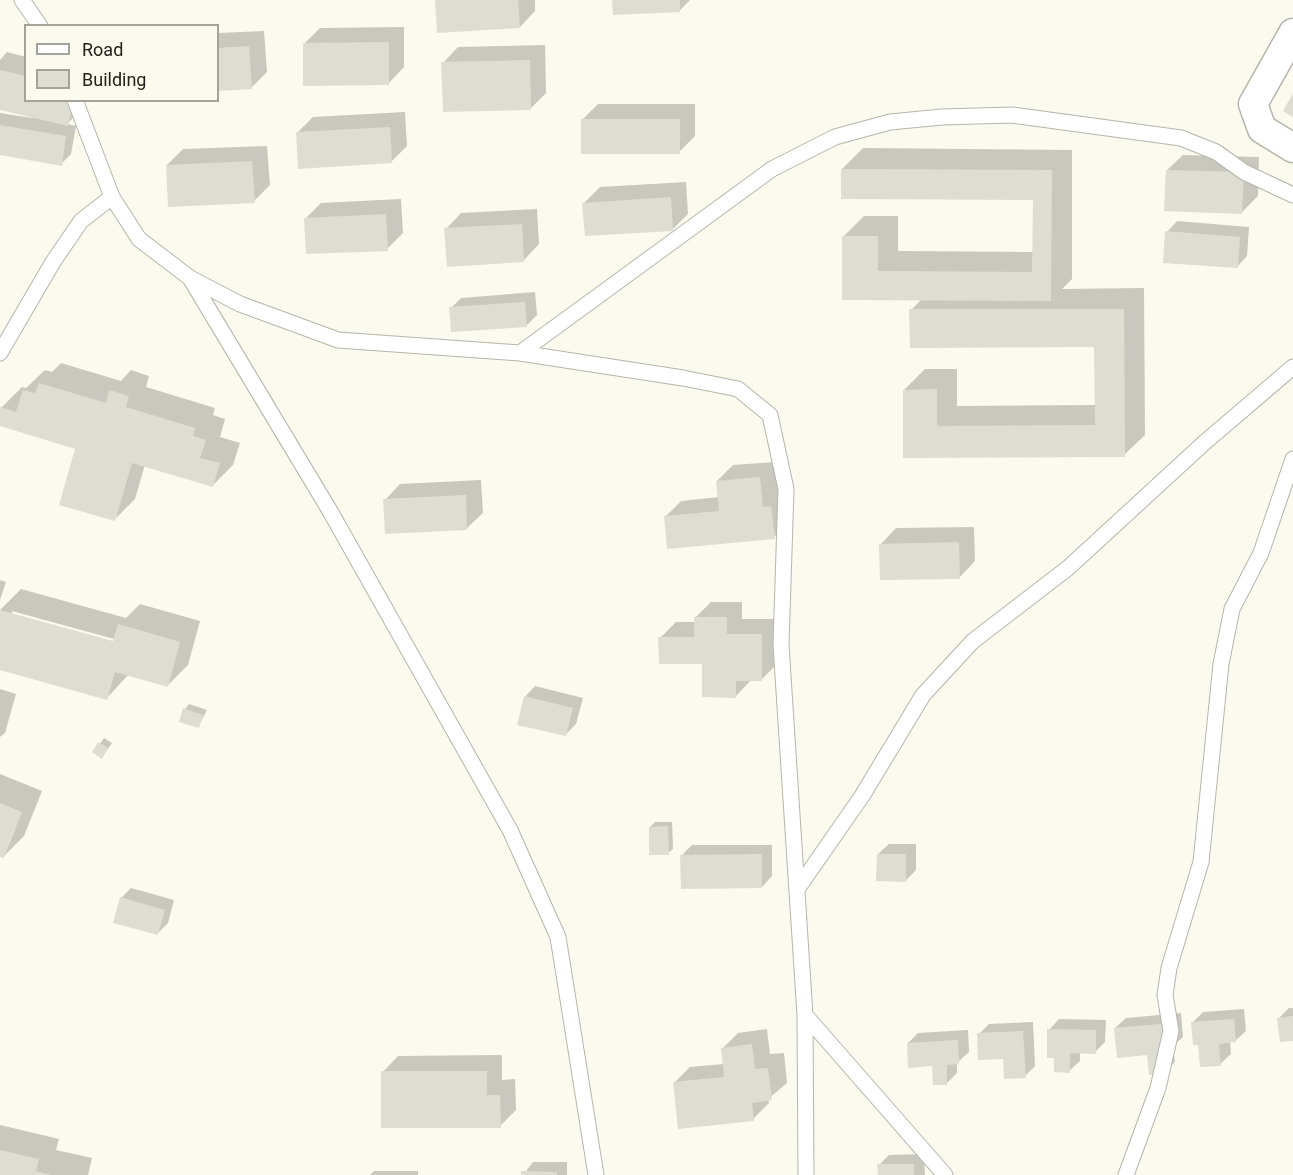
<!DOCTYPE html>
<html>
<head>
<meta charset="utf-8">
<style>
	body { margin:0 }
	#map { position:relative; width:1293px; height:1175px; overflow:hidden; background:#fafaee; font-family:Roboto,sans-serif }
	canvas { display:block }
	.legend { position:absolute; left:24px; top:24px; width:195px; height:78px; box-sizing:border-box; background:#fafaee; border:2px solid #a3a39a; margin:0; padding:8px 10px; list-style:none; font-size:18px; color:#21211d }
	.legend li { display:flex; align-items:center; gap:12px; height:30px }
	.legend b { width:30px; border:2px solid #a3a39a }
</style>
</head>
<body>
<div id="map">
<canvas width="1293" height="1175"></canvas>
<ul class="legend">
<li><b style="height:8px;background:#fff"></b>Road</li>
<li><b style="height:16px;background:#ddddd1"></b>Building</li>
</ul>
</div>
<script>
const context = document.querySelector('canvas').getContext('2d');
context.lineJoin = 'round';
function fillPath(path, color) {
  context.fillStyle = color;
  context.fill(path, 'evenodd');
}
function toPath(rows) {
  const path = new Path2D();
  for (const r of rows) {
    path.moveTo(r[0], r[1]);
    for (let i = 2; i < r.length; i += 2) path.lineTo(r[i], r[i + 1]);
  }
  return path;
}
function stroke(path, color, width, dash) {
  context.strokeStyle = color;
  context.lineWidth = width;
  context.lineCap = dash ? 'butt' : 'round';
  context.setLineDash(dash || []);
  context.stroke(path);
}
fillPath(toPath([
	[437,0,535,0,535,11,520,27],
	[613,0,690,0,680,10],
	[404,27,404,67,389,83,304,44,320,28],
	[264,31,267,72,251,88,218,89,218,33],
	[545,45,546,93,531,108,443,63,458,47],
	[7,52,26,57,26,100,85,100,83,108,67,124,76,126,71,154,61,164,0,154,0,113,32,118,32,116,0,108,0,60],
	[598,104,695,104,695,136,679,152,582,120],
	[405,112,407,146,391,162,297,133,313,117],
	[267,146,270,185,254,201,167,165,183,149],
	[863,148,1072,150,1072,279,1062,289,1144,288,1145,435,1124,455,905,456,904,390,925,369,957,369,957,406,1096,405,1096,346,911,310,922,299,843,298,843,237,864,216,898,216,898,251,1034,252,1034,199,842,169],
	[1183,155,1259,157,1258,196,1242,212,1167,170],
	[686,182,688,214,673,229,584,203,600,187],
	[401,199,403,233,387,249,306,218,321,203],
	[537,209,539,244,524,260,446,229,461,213],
	[1177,221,1249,227,1247,256,1237,267,1167,232],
	[535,292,537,315,526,326,451,308,461,298],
	[61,363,121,381,131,370,149,376,146,387,215,408,213,415,225,419,220,437,240,443,233,465,213,485,145,465,135,499,114,520,77,448,0,425,1,408,22,387,26,388,45,370,52,372],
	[775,462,778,492,787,491,790,522,774,537,666,516,681,501,719,497,717,481,733,465],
	[481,480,483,513,467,528,385,500,400,484],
	[974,527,975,561,960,577,881,544,896,528],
	[0,580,6,582,0,600],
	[21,589,126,618,140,604,200,621,188,665,167,686,128,675,107,698,0,669,0,610],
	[12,611,121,641,120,644,12,614],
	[711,602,742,602,742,619,777,619,777,664,761,680,752,679,736,696,704,663,660,638,676,622,695,622,695,618],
	[535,686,583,698,576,724,566,734,525,697],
	[0,689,16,694,5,733,0,737],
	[189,704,207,710,198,727,185,709],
	[104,738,112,743,102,757,94,752],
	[0,774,42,791,24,836,4,856,0,855],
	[655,822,672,822,673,849,668,853,650,827],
	[889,844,916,844,916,870,906,880,878,854],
	[692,845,772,845,772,876,762,887,682,855],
	[131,888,174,900,168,923,158,933,121,898],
	[1289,1008,1293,1008,1293,1039,1279,1018],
	[1244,1009,1246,1031,1235,1041,1230,1041,1231,1054,1220,1064,1200,1044,1193,1022,1203,1012],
	[1181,1013,1183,1037,1173,1046,1175,1062,1165,1072,1149,1054,1115,1028,1126,1018],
	[1059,1019,1106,1020,1105,1042,1095,1052,1080,1052,1080,1061,1069,1071,1056,1056,1049,1030],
	[1033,1022,1035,1066,1025,1076,979,1034,989,1024],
	[767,1029,770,1054,784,1053,787,1083,768,1099,769,1103,753,1119,674,1083,690,1067,724,1064,722,1049,738,1033],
	[968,1030,969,1052,957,1063,957,1073,947,1083,934,1065,908,1043,918,1033],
	[502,1055,502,1080,515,1079,516,1110,500,1126,383,1072,398,1056],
	[0,1125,59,1139,56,1150,92,1158,88,1175,0,1175],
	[924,1154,925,1175,879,1175,879,1165,889,1155],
	[533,1162,567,1162,567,1175,523,1175],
	[374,1171,418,1171,418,1175,370,1175]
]), '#0003');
fillPath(toPath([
	[435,0,518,0,520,28,437,33],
	[612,0,680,0,680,12,613,15],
	[389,42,389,85,303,86,303,43],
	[249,46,252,89,218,91,218,48],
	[530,60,531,110,443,112,441,62],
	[0,70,26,76,26,100,74,100,68,126,0,110],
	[1293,93,1293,117,1283,111],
	[581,119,680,119,680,154,581,154],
	[0,125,66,136,62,166,0,155],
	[390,127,392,163,298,169,296,132],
	[252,161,255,203,168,207,166,165],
	[841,169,1052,170,1051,301,842,300,842,236,878,236,878,271,1032,272,1033,200,841,199],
	[1166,170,1244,172,1242,214,1164,211],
	[671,197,673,231,585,236,582,203],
	[386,214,388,251,306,254,304,218],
	[522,224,524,262,447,267,444,228],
	[1165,231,1240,237,1238,268,1163,263],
	[525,302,527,327,451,332,449,307],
	[909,309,1124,309,1125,457,903,458,903,390,937,389,937,426,1095,425,1094,347,910,348],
	[39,383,106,403,109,390,129,396,126,407,195,428,193,436,206,440,200,458,220,463,213,487,132,463,115,521,59,505,75,449,0,426,0,407,16,412,23,390,35,393],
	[760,477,763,507,771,506,775,539,667,549,664,516,719,511,716,481],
	[466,495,467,530,385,534,383,499],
	[959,542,960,579,880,580,879,544],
	[0,610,113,641,118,624,180,642,168,687,115,672,107,700,0,670],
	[694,617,727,617,727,634,762,634,762,681,736,681,736,698,702,697,702,664,659,664,658,637,694,637],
	[524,696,573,708,566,736,517,725],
	[183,708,203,715,199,728,179,722],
	[98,742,108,748,102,759,92,752],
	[0,803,22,812,4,858,0,857],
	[668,826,669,855,649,855,649,827],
	[762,854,762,888,681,889,680,855],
	[877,854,906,854,906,882,876,881],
	[120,897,165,910,158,935,113,923],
	[1293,1016,1293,1041,1280,1042,1277,1018],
	[1234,1019,1236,1042,1219,1044,1221,1066,1200,1067,1198,1045,1193,1045,1191,1022],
	[1171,1023,1165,1074,1149,1075,1147,1055,1117,1058,1114,1028],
	[1047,1029,1096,1030,1096,1054,1070,1053,1070,1073,1054,1072,1054,1058,1047,1058],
	[1023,1031,1026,1078,1004,1079,1003,1059,978,1060,977,1033],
	[958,1040,959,1064,947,1065,947,1085,933,1085,932,1066,908,1068,907,1043],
	[752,1044,755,1069,768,1068,772,1100,752,1103,754,1121,678,1129,673,1082,724,1077,721,1048],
	[381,1071,487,1071,487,1095,500,1095,501,1128,381,1128],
	[0,1150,39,1159,36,1171,51,1175,0,1175],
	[877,1164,914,1164,914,1175,878,1175],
	[521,1171,557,1172,557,1175,521,1175]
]), '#ddddd1');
const service = toPath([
	[22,0,40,26],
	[75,100,112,197,139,239,190,278,240,304,338,340,520,353,683,378,738,389,770,415,786,489,781,645,805,1015,806,1175],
	[190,278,330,511,510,830,558,937,596,1175],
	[0,353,53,262,81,221,112,197],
	[520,353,772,169,835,137,890,122,942,117,1012,115,1181,138,1216,152,1244,172,1293,195],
	[798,888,862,796,923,695,973,641,1068,568,1204,443,1293,367],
	[805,1015,945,1175],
	[1126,1175,1158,1088,1171,1031,1165,995,1169,968,1201,862,1221,664,1232,609,1261,553,1293,459]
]);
const minor = toPath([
	[1293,33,1253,104,1262,129,1293,148]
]);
stroke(service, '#b5b5aa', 17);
stroke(minor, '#b5b5aa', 31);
stroke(service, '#fff', 15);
stroke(minor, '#fff', 28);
</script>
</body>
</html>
